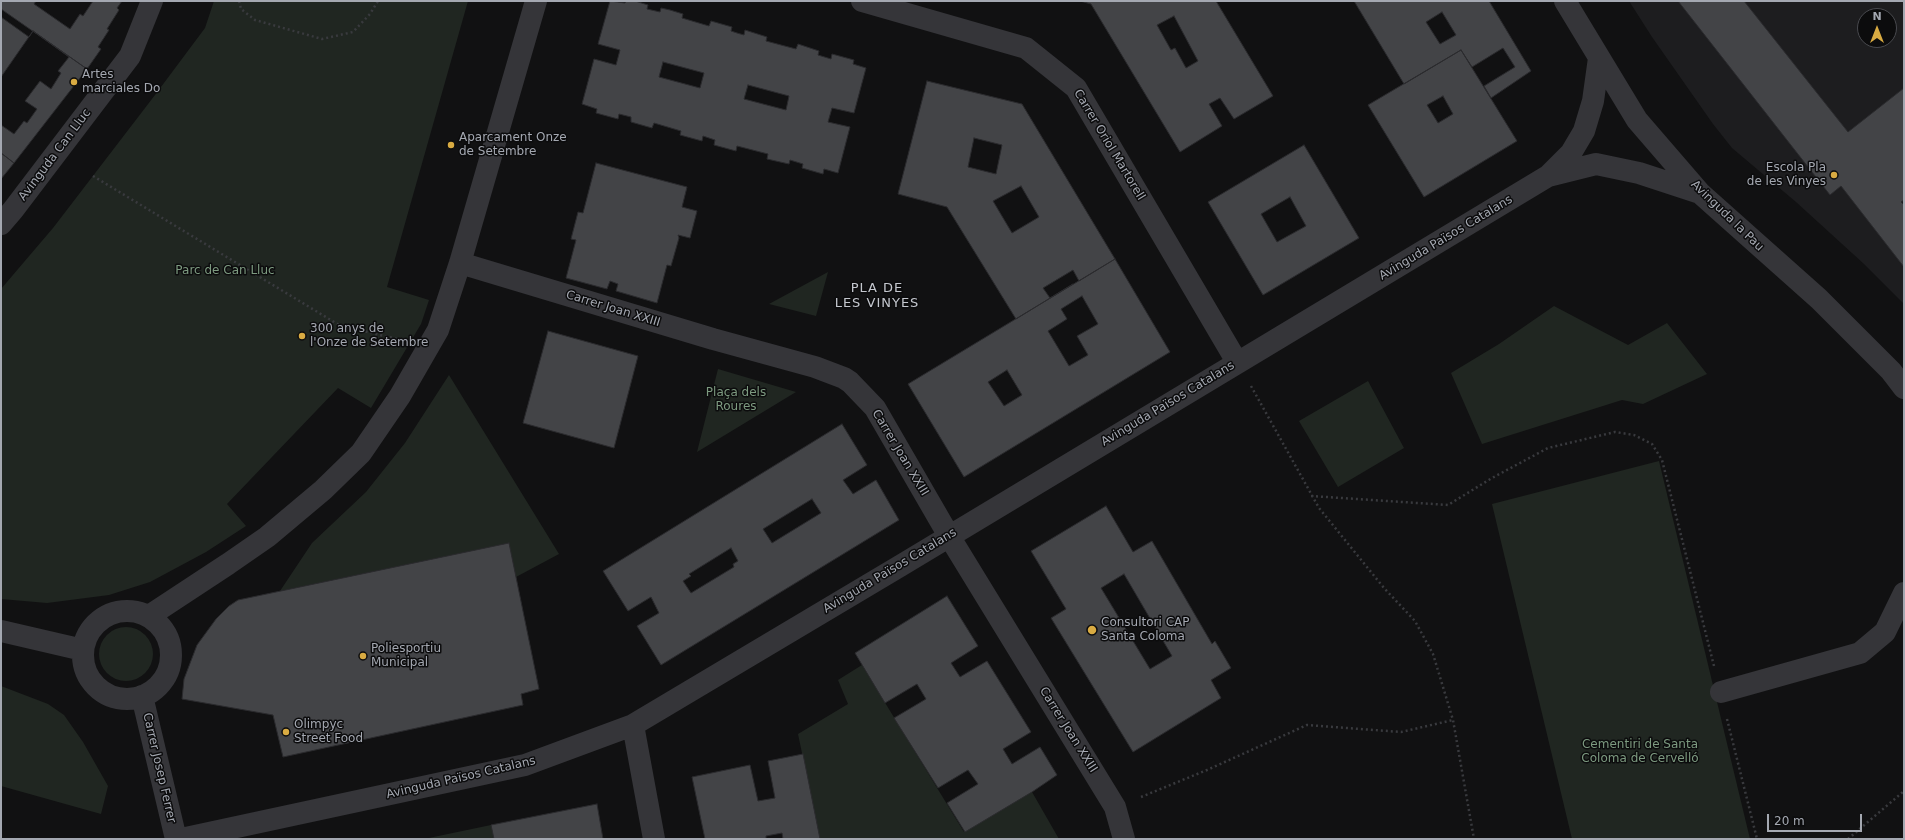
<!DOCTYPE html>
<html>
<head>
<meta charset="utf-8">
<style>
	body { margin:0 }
	#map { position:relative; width:1905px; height:840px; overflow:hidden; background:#111112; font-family:"DejaVu Sans",sans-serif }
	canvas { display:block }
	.frame { position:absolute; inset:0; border:2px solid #a4a8b1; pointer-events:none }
	.north { position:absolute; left:1857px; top:8px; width:40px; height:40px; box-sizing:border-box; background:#0c0c0d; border:1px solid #494a4f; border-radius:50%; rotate:0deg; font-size:11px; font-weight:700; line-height:16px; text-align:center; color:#a4a8b1 }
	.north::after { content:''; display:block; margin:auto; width:14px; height:18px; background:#d9ab42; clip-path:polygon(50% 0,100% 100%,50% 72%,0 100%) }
	.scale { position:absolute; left:1767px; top:814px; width:95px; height:18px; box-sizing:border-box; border:2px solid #a4a8b1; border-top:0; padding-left:5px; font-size:12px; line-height:14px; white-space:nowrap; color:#a4a8b1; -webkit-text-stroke:3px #0c0c0d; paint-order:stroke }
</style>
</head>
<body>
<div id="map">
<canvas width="1905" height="840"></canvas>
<div class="frame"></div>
<div class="north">N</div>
<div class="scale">20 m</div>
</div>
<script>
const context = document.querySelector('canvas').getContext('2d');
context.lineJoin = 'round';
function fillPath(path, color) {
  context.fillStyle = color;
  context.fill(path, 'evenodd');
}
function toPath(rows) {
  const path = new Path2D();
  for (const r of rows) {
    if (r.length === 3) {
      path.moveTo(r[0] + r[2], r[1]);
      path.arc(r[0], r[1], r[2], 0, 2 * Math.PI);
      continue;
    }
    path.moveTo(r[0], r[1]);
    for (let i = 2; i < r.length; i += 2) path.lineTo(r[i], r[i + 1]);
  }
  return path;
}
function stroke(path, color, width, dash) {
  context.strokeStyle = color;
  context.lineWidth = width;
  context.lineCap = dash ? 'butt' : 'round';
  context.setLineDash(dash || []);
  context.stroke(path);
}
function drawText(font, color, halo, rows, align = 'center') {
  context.font = font + ' "DejaVu Sans",sans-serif';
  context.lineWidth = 3;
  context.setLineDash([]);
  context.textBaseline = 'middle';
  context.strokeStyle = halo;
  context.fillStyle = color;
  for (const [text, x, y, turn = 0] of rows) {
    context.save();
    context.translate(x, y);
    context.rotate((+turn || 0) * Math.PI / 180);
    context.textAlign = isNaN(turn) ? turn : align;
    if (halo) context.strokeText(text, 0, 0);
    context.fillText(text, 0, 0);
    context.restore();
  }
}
fillPath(toPath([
	[1629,1,1904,1,1904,304,1864,264,1796,202,1732,148,1713,124,1652,37],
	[1865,16,1889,16,1889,40,1865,40]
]), '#1d1d1f');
fillPath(toPath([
	[214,1,468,1,387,287,429,300,421,324,371,408,338,388,227,504,246,526,206,552,150,582,109,595,47,603,1,599,1,289,53,228,155,95,205,28],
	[828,272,816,316,769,304],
	[1554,306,1628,345,1667,323,1707,374,1643,404,1622,400,1482,444,1451,373,1499,344],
	[718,369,796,392,697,452],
	[449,375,559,554,516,577,509,543,280,591,312,543,366,492,405,443],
	[1368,381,1404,448,1338,487,1299,421],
	[1659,461,1750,839,1572,839,1492,504],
	[126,654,27],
	[862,665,964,832,1032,792,1059,839,820,839,798,734,848,704,838,680],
	[1,686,48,704,64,715,83,742,108,786,101,814,1,786],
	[491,825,494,839,424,839]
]), '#202621');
const building = toPath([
	[1,1,122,1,117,8,119,10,107,29,109,30,98,47,101,49,87,69,1,9,1,1],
	[36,1,93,1,83,16,80,14,70,29,34,4,36,1],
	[610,1,625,3,626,1,635,1,648,5,647,9,660,12,661,8,670,10,683,14,682,18,709,26,711,21,732,27,731,31,737,33,744,35,745,30,767,37,766,41,796,49,798,44,819,51,818,55,831,59,832,54,854,60,853,64,866,68,854,113,832,108,828,122,850,127,838,173,824,169,823,174,802,168,803,164,790,160,789,164,767,159,768,154,737,146,736,151,714,145,715,140,703,136,702,141,680,135,681,131,654,123,652,128,631,122,631,117,619,114,618,119,596,113,597,109,582,104,594,59,616,65,620,50,598,44,610,1],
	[663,62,704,73,700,88,659,77,663,62],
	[748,85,789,96,786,110,744,99,748,85],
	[1080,1,1216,1,1273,96,1234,119,1220,98,1209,104,1222,126,1180,152,1091,4,1080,1],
	[1174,16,1198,61,1186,68,1175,48,1171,50,1157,25,1174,16],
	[1354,1,1489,1,1531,71,1491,98,1484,86,1515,67,1503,48,1472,67,1461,50,1404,84,1354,1],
	[1442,12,1456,35,1440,44,1426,22,1442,12],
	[1678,1,1744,1,1848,132,1904,88,1904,200,1901,202,1904,205,1904,267,1841,186,1830,195,1678,1],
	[1,17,29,37,33,31,69,57,58,71,61,73,51,89,40,81,25,101,37,109,27,123,24,121,14,134,1,125,1,17],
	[33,31,87,69,14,163,1,153,1,77,33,31],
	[1461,50,1517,141,1424,197,1368,105,1461,50],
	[1443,96,1453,114,1438,123,1427,105,1443,96],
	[927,81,1022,104,1115,259,1079,281,1073,270,1043,288,1050,298,1073,284,1016,319,947,207,898,194,927,81],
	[974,138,1002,145,996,174,968,167,974,138],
	[1021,186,1039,217,1012,233,993,201,1021,186],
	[1304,145,1359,238,1263,295,1208,202,1304,145],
	[1290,197,1306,226,1277,242,1261,214,1290,197],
	[1,153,14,163,1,179,1,153],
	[596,163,687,187,682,207,697,211,690,238,678,235,679,238,671,266,667,265,657,303,616,291,618,284,610,281,607,289,566,278,576,240,571,239,578,212,583,213,596,163],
	[1115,259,1170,352,964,477,908,384,1115,259],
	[1082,296,1098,324,1077,336,1088,355,1069,366,1048,331,1067,319,1061,309,1082,296],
	[1007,370,1022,395,1004,406,988,382,1007,370],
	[548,331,638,356,614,448,523,423,548,331],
	[842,424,867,465,843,480,853,494,876,480,899,520,661,665,637,626,659,613,651,597,628,611,603,571,842,424],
	[812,499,821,513,772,543,763,529,812,499],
	[731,548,738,561,733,564,734,567,691,593,683,581,691,576,689,574,731,548],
	[1106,506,1133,552,1152,541,1212,644,1215,641,1231,668,1211,680,1221,698,1133,752,1051,618,1066,609,1031,551,1106,506],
	[1124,574,1172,656,1150,669,1101,588,1124,574],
	[509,543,539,689,521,694,523,705,283,757,273,715,182,699,184,679,197,645,216,619,229,606,238,600,509,543],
	[947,596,978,646,951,663,960,677,987,661,1031,732,1003,749,1012,764,1040,747,1057,775,1032,792,965,832,947,803,978,784,968,770,938,788,894,718,926,699,917,684,885,703,855,653,947,596],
	[803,754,820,839,783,839,782,833,766,836,766,839,705,839,692,777,750,765,758,801,775,798,768,761,803,754],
	[597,804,603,839,494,839,491,825,597,804]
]);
fillPath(building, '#434447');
stroke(building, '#2b2b2e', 1);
stroke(toPath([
	[239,1,241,9,255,20,322,39,353,32,370,14,378,1],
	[93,176,339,325,401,340],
	[1251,386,1319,508,1384,588,1415,621,1433,654,1453,720,1474,839],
	[1311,496,1448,505,1492,478,1548,448,1615,432,1634,435,1652,444,1662,460,1714,666],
	[1727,719,1757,839],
	[1141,797,1207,770,1307,725,1401,732,1453,720],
	[1848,839,1904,791]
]), '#393a3e', 2.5, [2, 3]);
stroke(toPath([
	[862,1,1026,48,1076,88,1237,362],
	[1565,1,1637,120,1700,193,1819,299,1891,371,1904,388],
	[1548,176,1571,153,1584,131,1593,101,1599,58],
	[1,224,13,210,130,56,152,1],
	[460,263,713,339,815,367,844,378,850,382,875,408,949,536,1115,807,1124,839],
	[127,655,44],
	[149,616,228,564,267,537,323,490,361,453,400,396,438,330,460,263,536,1],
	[1,631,83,650],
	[1721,692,1860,653,1885,632,1904,593],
	[142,696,176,839],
	[633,725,654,839],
	[181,839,525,765,633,725,900,566,1548,176,1596,164,1639,173,1700,193]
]), '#353539', 22);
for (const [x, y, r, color] of [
	[74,82,4,"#d9ab42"],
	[451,145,4,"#d9ab42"],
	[1834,175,4,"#d9ab42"],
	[302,336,4,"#d9ab42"],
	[1092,630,5,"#d9ab42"],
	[363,656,4,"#d9ab42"],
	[286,732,4,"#d9ab42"]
]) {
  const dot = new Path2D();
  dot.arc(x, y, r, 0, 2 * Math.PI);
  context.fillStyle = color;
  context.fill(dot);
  stroke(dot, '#0c0c0d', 1.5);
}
drawText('12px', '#a4a8b1', '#0c0c0d', [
	["Artes",82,75],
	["marciales Do",82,89],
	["Aparcament Onze",459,138],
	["de Setembre",459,152],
	["Escola Pla",1826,168,"right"],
	["de les Vinyes",1826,182,"right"],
	["300 anys de",310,329],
	["l'Onze de Setembre",310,343],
	["Consultori CAP",1101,623],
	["Santa Coloma",1101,637],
	["Poliesportiu",371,649],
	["Municipal",371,663],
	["Olimpyc",294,725],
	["Street Food",294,739]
], 'left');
drawText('12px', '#a4a8b1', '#0c0c0d', [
	["Carrer Oriol Martorell",1109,145,59],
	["Avinguda Can Lluc",55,155,-53],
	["Avinguda la Pau",1727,216,44],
	["Avinguda Països Catalans",1446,238,-31],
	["Carrer Joan XXIII",613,309,17],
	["Avinguda Països Catalans",1168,404,-31],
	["Carrer Joan XXIII",900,453,59],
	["Avinguda Països Catalans",890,571,-31],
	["Carrer Joan XXIII",1068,730,58],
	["Carrer Josep Ferrer",159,768,77],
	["Avinguda Països Catalans",461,778,-13]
]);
drawText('12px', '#7d9a80', '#0c0c0d', [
	["Parc de Can Lluc",225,271],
	["Plaça dels",736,393],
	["Roures",736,407],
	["Cementiri de Santa",1640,745],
	["Coloma de Cervelló",1640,759]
]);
context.letterSpacing = '1px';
drawText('13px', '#c4c7ce', '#0c0c0d', [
	["PLA DE",877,289],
	["LES VINYES",877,304]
]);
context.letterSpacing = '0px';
</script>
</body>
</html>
